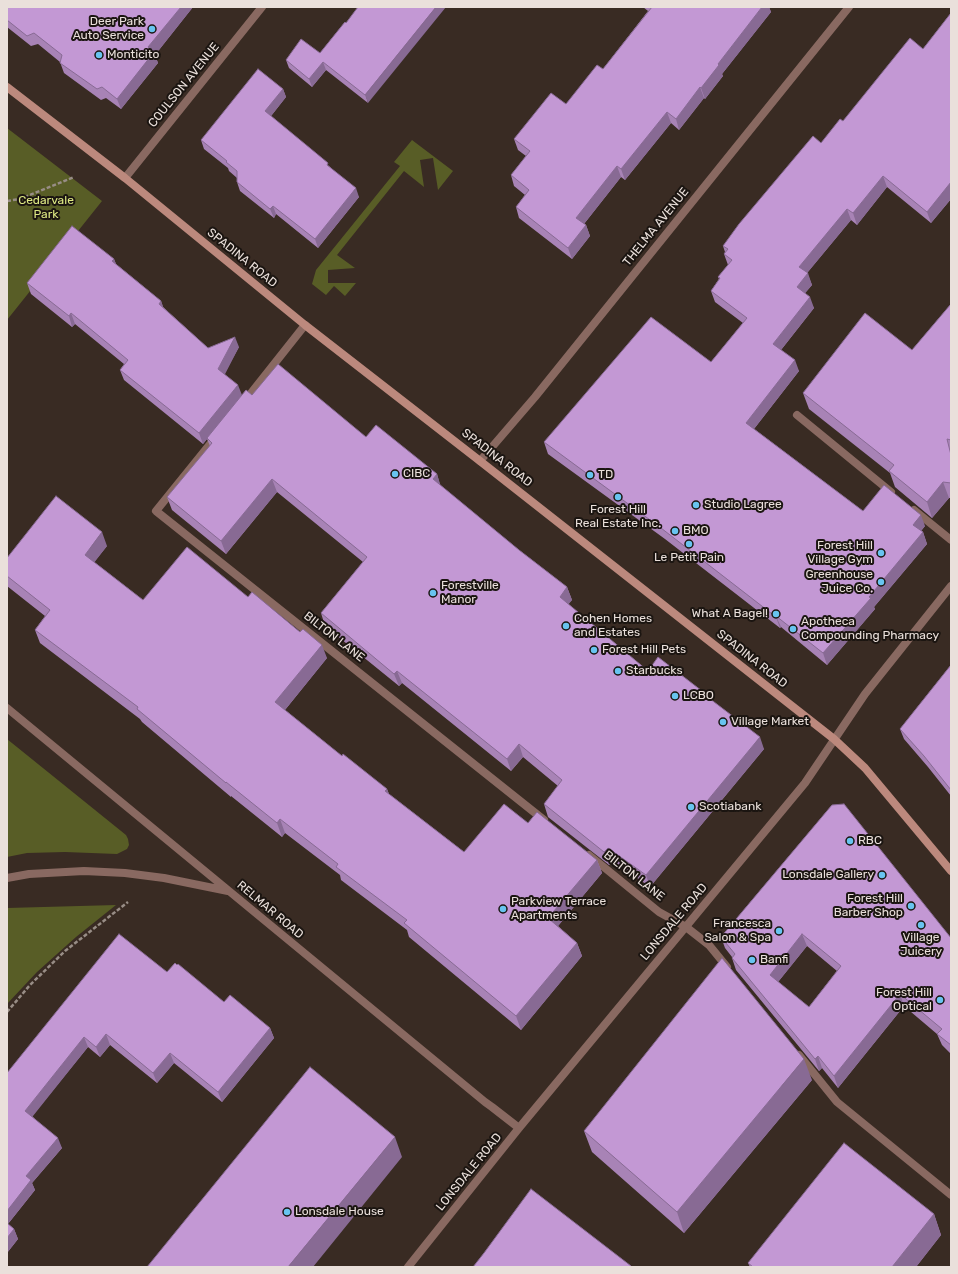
<!DOCTYPE html>
<html>
<head>
<meta charset="utf-8">
<style>
	body { margin:0 }
	#map { position:relative; width:958px; height:1274px; overflow:hidden; background:#392b23; font-family:Rubik,sans-serif }
	canvas { display:block }
	.frame { position:absolute; inset:0; border:8px solid #eae0db; pointer-events:none }
</style>
</head>
<body>
<div id="map">
<canvas width="958" height="1274"></canvas>
<div class="frame"></div>
</div>
<script>
const context = document.querySelector('canvas').getContext('2d');
context.lineJoin = 'round';
function fillPath(path, color) {
  context.fillStyle = color;
  context.fill(path, 'evenodd');
}
function toPath(rows) {
  const path = new Path2D();
  for (const r of rows) {
    path.moveTo(r[0], r[1]);
    for (let i = 2; i < r.length; i += 2) path.lineTo(r[i], r[i + 1]);
  }
  return path;
}
function stroke(path, color, width, dash) {
  context.strokeStyle = color;
  context.lineWidth = width;
  context.lineCap = dash ? 'butt' : 'round';
  context.setLineDash(dash || []);
  context.stroke(path);
}
function drawText(font, color, halo, rows, align = 'center') {
  context.font = font + ' Rubik,sans-serif';
  context.lineWidth = 4;
  context.setLineDash([]);
  context.textBaseline = 'middle';
  context.strokeStyle = halo;
  context.fillStyle = color;
  for (const [text, x, y, turn = 0] of rows) {
    context.save();
    context.translate(x, y);
    context.rotate((+turn || 0) * Math.PI / 180);
    context.textAlign = isNaN(turn) ? turn : align;
    if (halo) context.strokeText(text, 0, 0);
    context.fillText(text, 0, 0);
    context.restore();
  }
}
fillPath(toPath([
	[7,128,102,201,7,320],
	[412,140,453,171,438,190,433,158,420,160,424,187,404,171,337,255,355,268,328,270,328,283,356,283,345,296,334,286,326,295,312,284,316,270,400,166,394,162],
	[7,739,126,835,128,839,129,845,127,849,117,854,65,852,27,853,7,857],
	[116,905,76,937,37,972,7,1004,7,908]
]), '#585d26');
stroke(toPath([
	[7,201,20,199,74,177],
	[7,1012,30,985,65,951,128,902]
]), '#988d86', 2.5, [4, 2]);
stroke(toPath([
	[244,402,305,325],
	[797,415,891,492],
	[215,438,156,511,544,820],
	[914,510,951,540],
	[589,855,659,912,686,927,709,945,727,967],
	[799,1055,837,1102,951,1195]
]), '#896961', 8);
stroke(toPath([
	[125,178,262,7],
	[480,461,535,397,849,7],
	[7,708,485,1102,492,1107,519,1128],
	[7,878,29,874,84,871,125,873,164,878,228,891],
	[408,1267,519,1128,805,783,865,694,951,586]
]), '#896961', 8);
stroke(toPath([
	[7,87,125,178,305,325,480,461,834,739,865,768,951,871]
]), '#bc897d', 8);
fillPath(toPath([
	[7,7,193,7,155,55,158,63,121,109,106,98,101,100,64,73,60,62,38,44,31,46,7,27],
	[643,7,769,7,771,12,722,74,723,76,705,99,704,98,679,130,671,123,625,180,621,177,584,224,586,225,590,236,572,259,519,218,516,207,525,195,514,186,511,175,526,156,518,150,514,139,566,104,603,69,648,11],
	[951,13,951,199,931,223,887,187,857,225,851,220,807,273,812,285,805,293,814,308,781,350,799,371,754,429,863,511,925,526,921,531,923,532,927,544,874,607,875,609,827,665,781,627,780,628,665,539,548,454,544,442,711,362,743,323,715,302,711,291,719,279,718,277,728,265,724,254,725,252,723,246,821,143,843,121,923,49],
	[345,22,368,103,326,70,312,87,289,68,286,60,320,53],
	[283,89,286,97,271,116,330,167,359,197,318,248,276,214,274,218,240,191,237,182,237,178,229,171,228,168,204,149,201,140],
	[114,259,116,264,161,301,163,307,208,348,239,347,224,374,241,395,252,395,366,437,437,474,440,485,519,550,567,587,572,600,568,604,648,671,703,694,764,749,650,887,613,861,609,865,548,817,544,804,558,786,523,757,511,771,402,683,399,686,325,626,321,613,363,562,277,492,226,554,172,510,167,497,210,446,207,439,203,444,124,380,120,370,124,364,75,324,72,327,31,294,27,283],
	[951,304,951,498,949,498,932,518,895,487,890,473,809,409,803,393,912,350],
	[107,546,94,562,143,600,248,597,327,658,285,710,342,756,387,789,389,794,464,852,528,823,597,860,602,873,558,926,577,943,582,956,521,1030,409,937,407,930,341,880,340,875,285,833,282,837,231,796,231,797,142,722,140,719,40,643,35,630,45,616,7,586,7,558],
	[951,665,951,796,928,767,904,739,900,729],
	[832,805,951,938,951,1054,942,1045,937,1034,904,1006,838,1088,822,1068,819,1071,736,970,732,958,732,957,725,948,721,937],
	[807,946,837,971,809,1007,778,982],
	[167,972,224,1002,270,1028,274,1038,222,1102,174,1063,157,1083,110,1045,100,1057,88,1047,32,1116,62,1148,32,1183,35,1190,8,1224,14,1229,18,1239,7,1253,7,1073],
	[812,1080,684,1233,592,1152,584,1131],
	[934,1214,941,1235,916,1267,750,1267,748,1263]
]), '#a883b6');
fillPath(toPath([
	[181,7,193,7,155,55,158,63,121,109,117,99,148,47],
	[436,7,446,7,368,103,365,95],
	[762,7,769,7,771,12,722,74,723,76,705,99,701,88,718,64],
	[323,62,326,70,312,87,309,79],
	[700,87,704,98,679,130,676,119],
	[283,89,286,97,268,120,265,111],
	[667,112,671,123,625,180,621,169],
	[617,166,621,177,580,229,576,218],
	[883,176,887,187,857,225,853,213],
	[951,182,951,199,931,223,927,212],
	[356,188,359,197,318,248,315,239],
	[273,206,276,214,274,218,270,209],
	[847,209,851,220,803,278,799,267],
	[586,225,590,236,572,259,568,248],
	[114,259,118,269,112,261],
	[808,273,812,285,801,298,797,287],
	[810,297,814,308,777,355,773,344],
	[161,301,165,312,159,304],
	[71,313,75,324,72,327,69,316],
	[235,337,239,347,222,380,218,369],
	[795,360,799,371,750,434,746,423],
	[238,385,242,395,203,444,199,433],
	[437,474,441,487,433,479],
	[272,479,277,492,226,554,221,541],
	[943,482,949,498,932,518,927,502],
	[921,515,925,526,917,536,913,525],
	[102,532,107,546,90,568,85,555],
	[923,532,927,544,874,607,875,609,827,665,823,653,869,597],
	[567,587,572,600,564,610,560,597],
	[776,616,781,627,780,628,776,617],
	[322,645,327,658,280,716,275,702],
	[397,671,402,683,399,686,394,674],
	[760,737,764,749,650,887,646,875],
	[519,744,523,757,511,771,507,759],
	[387,789,392,802,385,791],
	[280,819,285,833,282,837,277,823],
	[608,848,613,861,609,865,604,852],
	[597,860,602,873,553,932,548,918],
	[802,934,807,946,774,987,770,975],
	[577,943,582,956,521,1030,516,1016],
	[900,994,904,1006,838,1088,834,1076],
	[270,1028,274,1038,222,1102,218,1092],
	[106,1034,110,1045,100,1057,96,1047],
	[84,1037,88,1047,29,1121,25,1111],
	[170,1053,174,1063,157,1083,153,1073],
	[818,1056,822,1068,819,1071,815,1059],
	[804,1059,812,1080,684,1233,677,1212],
	[395,1137,402,1157,313,1267,288,1267],
	[58,1138,62,1148,32,1183,35,1190,7,1225,7,1211,26,1176],
	[934,1214,941,1235,916,1267,892,1267],
	[14,1229,18,1239,7,1253,7,1238]
]), '#886a94');
const building = toPath([
	[7,7,181,7,148,47,154,52,117,99,102,87,97,89,60,63,62,55,34,33,27,36,7,20,7,7],
	[358,7,436,7,365,95,323,62,309,79,286,60,301,39,320,53,345,22,346,23,358,7],
	[652,7,762,7,718,64,719,65,701,88,700,87,676,119,667,112,621,169,617,166,576,218,586,225,568,248,516,207,529,190,511,175,530,151,514,139,551,93,566,104,597,65,603,69,652,7],
	[951,13,951,182,927,212,883,176,853,213,847,209,799,267,808,273,797,287,810,297,773,344,795,360,746,423,863,511,884,485,921,515,913,525,923,532,869,597,871,598,823,653,776,616,776,617,661,528,544,442,651,317,711,362,747,318,711,291,720,278,718,277,732,260,724,254,728,249,723,246,739,224,813,136,821,143,840,119,843,121,910,38,923,49,951,13],
	[258,69,283,89,265,111,328,163,327,165,356,188,315,239,273,206,270,209,237,182,237,171,226,162,227,161,201,140,258,69],
	[72,226,114,259,112,261,161,301,159,304,208,348,235,337,218,369,238,385,199,433,120,370,128,360,71,313,69,316,27,283,72,226],
	[951,304,951,440,947,439,951,455,951,483,943,482,927,502,889,471,894,465,803,393,865,313,912,350,951,304],
	[278,364,366,437,376,425,437,474,433,479,519,550,567,587,560,597,648,671,658,657,702,691,701,692,760,737,646,875,608,848,604,852,544,804,562,780,519,744,507,759,397,671,394,674,321,613,367,557,272,479,221,541,167,497,212,443,207,438,246,390,252,395,278,364],
	[56,496,102,532,85,555,143,600,187,547,248,597,252,592,300,632,303,629,322,645,275,702,342,756,343,754,387,789,385,791,464,852,504,804,528,823,537,812,597,860,548,918,577,943,516,1016,404,923,407,920,336,867,338,864,280,819,277,823,226,782,226,783,137,709,138,707,35,630,50,610,7,576,7,558,56,496],
	[951,665,951,790,924,756,900,729,951,665],
	[844,804,951,938,951,1045,937,1034,942,1029,900,994,834,1076,818,1056,815,1059,732,958,735,954,721,937,832,805,844,804],
	[802,934,841,966,809,1007,770,975,802,934],
	[119,934,167,972,175,963,177,965,178,964,224,1002,230,995,270,1028,218,1092,170,1053,153,1073,106,1034,96,1047,84,1037,25,1111,58,1138,26,1176,31,1180,7,1211,7,1073,119,934],
	[722,958,804,1059,677,1212,584,1131,722,958],
	[310,1067,395,1137,288,1267,147,1267,310,1067],
	[844,1143,934,1214,892,1267,753,1267,748,1263,844,1143],
	[531,1189,631,1266,630,1267,473,1267,484,1253,531,1189],
	[7,1223,14,1229,7,1238,7,1223]
]);
fillPath(building, '#c398d4');
stroke(building, '#886a94', 1);
for (const [x, y, r, color] of [
	[152,29,4,"#68c4f0"],
	[99,55,4,"#68c4f0"],
	[395,474,4,"#68c4f0"],
	[590,475,4,"#68c4f0"],
	[618,497,4,"#68c4f0"],
	[696,505,4,"#68c4f0"],
	[675,531,4,"#68c4f0"],
	[689,544,4,"#68c4f0"],
	[881,553,4,"#68c4f0"],
	[881,582,4,"#68c4f0"],
	[433,593,4,"#68c4f0"],
	[776,614,4,"#68c4f0"],
	[566,626,4,"#68c4f0"],
	[793,629,4,"#68c4f0"],
	[594,650,4,"#68c4f0"],
	[618,671,4,"#68c4f0"],
	[675,696,4,"#68c4f0"],
	[723,722,4,"#68c4f0"],
	[691,807,4,"#68c4f0"],
	[850,841,4,"#68c4f0"],
	[882,875,4,"#68c4f0"],
	[911,906,4,"#68c4f0"],
	[503,909,4,"#68c4f0"],
	[921,925,4,"#68c4f0"],
	[779,931,4,"#68c4f0"],
	[752,960,4,"#68c4f0"],
	[940,1000,4,"#68c4f0"],
	[287,1212,4,"#68c4f0"]
]) {
  const dot = new Path2D();
  dot.arc(x, y, r, 0, 2 * Math.PI);
  context.fillStyle = color;
  context.fill(dot);
  stroke(dot, '#1b1511', 1.5);
}
drawText('12px', '#eae0db', '#1b1511', [
	["Deer Park",144,22,"right"],
	["Auto Service",144,36,"right"],
	["Monticito",107,55],
	["CIBC",403,474],
	["TD",598,475],
	["Studio Lagree",704,505],
	["Forest Hill",618,510,"center"],
	["Real Estate Inc.",618,524,"center"],
	["BMO",683,531],
	["Forest Hill",873,546,"right"],
	["Village Gym",873,560,"right"],
	["Le Petit Pain",689,558,"center"],
	["Greenhouse",873,575,"right"],
	["Juice Co.",873,589,"right"],
	["Forestville",441,586],
	["Manor",441,600],
	["What A Bagel!",768,614,"right"],
	["Cohen Homes",574,619],
	["and Estates",574,633],
	["Apotheca",801,622],
	["Compounding Pharmacy",801,636],
	["Forest Hill Pets",602,650],
	["Starbucks",626,671],
	["LCBO",683,696],
	["Village Market",731,722],
	["Scotiabank",699,807],
	["RBC",858,841],
	["Lonsdale Gallery",874,875,"right"],
	["Forest Hill",903,899,"right"],
	["Barber Shop",903,913,"right"],
	["Parkview Terrace",511,902],
	["Apartments",511,916],
	["Francesca",771,924,"right"],
	["Salon & Spa",771,938,"right"],
	["Village",921,938,"center"],
	["Juicery",921,952,"center"],
	["Banfi",760,960],
	["Forest Hill",932,993,"right"],
	["Optical",932,1007,"right"],
	["Lonsdale House",295,1212]
], 'left');
drawText('12px', '#eae0db', '#1b1511', [
	["COULSON AVENUE",184,85,-51],
	["THELMA AVENUE",656,227,-51],
	["SPADINA ROAD",242,258,39],
	["SPADINA ROAD",497,458,38],
	["BILTON LANE",334,637,38],
	["SPADINA ROAD",752,659,38],
	["BILTON LANE",634,876,38],
	["RELMAR ROAD",270,910,40],
	["LONSDALE ROAD",674,922,-50],
	["LONSDALE ROAD",469,1172,-51]
]);
drawText('12px', '#deea84', '#1b1511', [
	["Cedarvale",46,201],
	["Park",46,215]
]);
</script>
</body>
</html>
